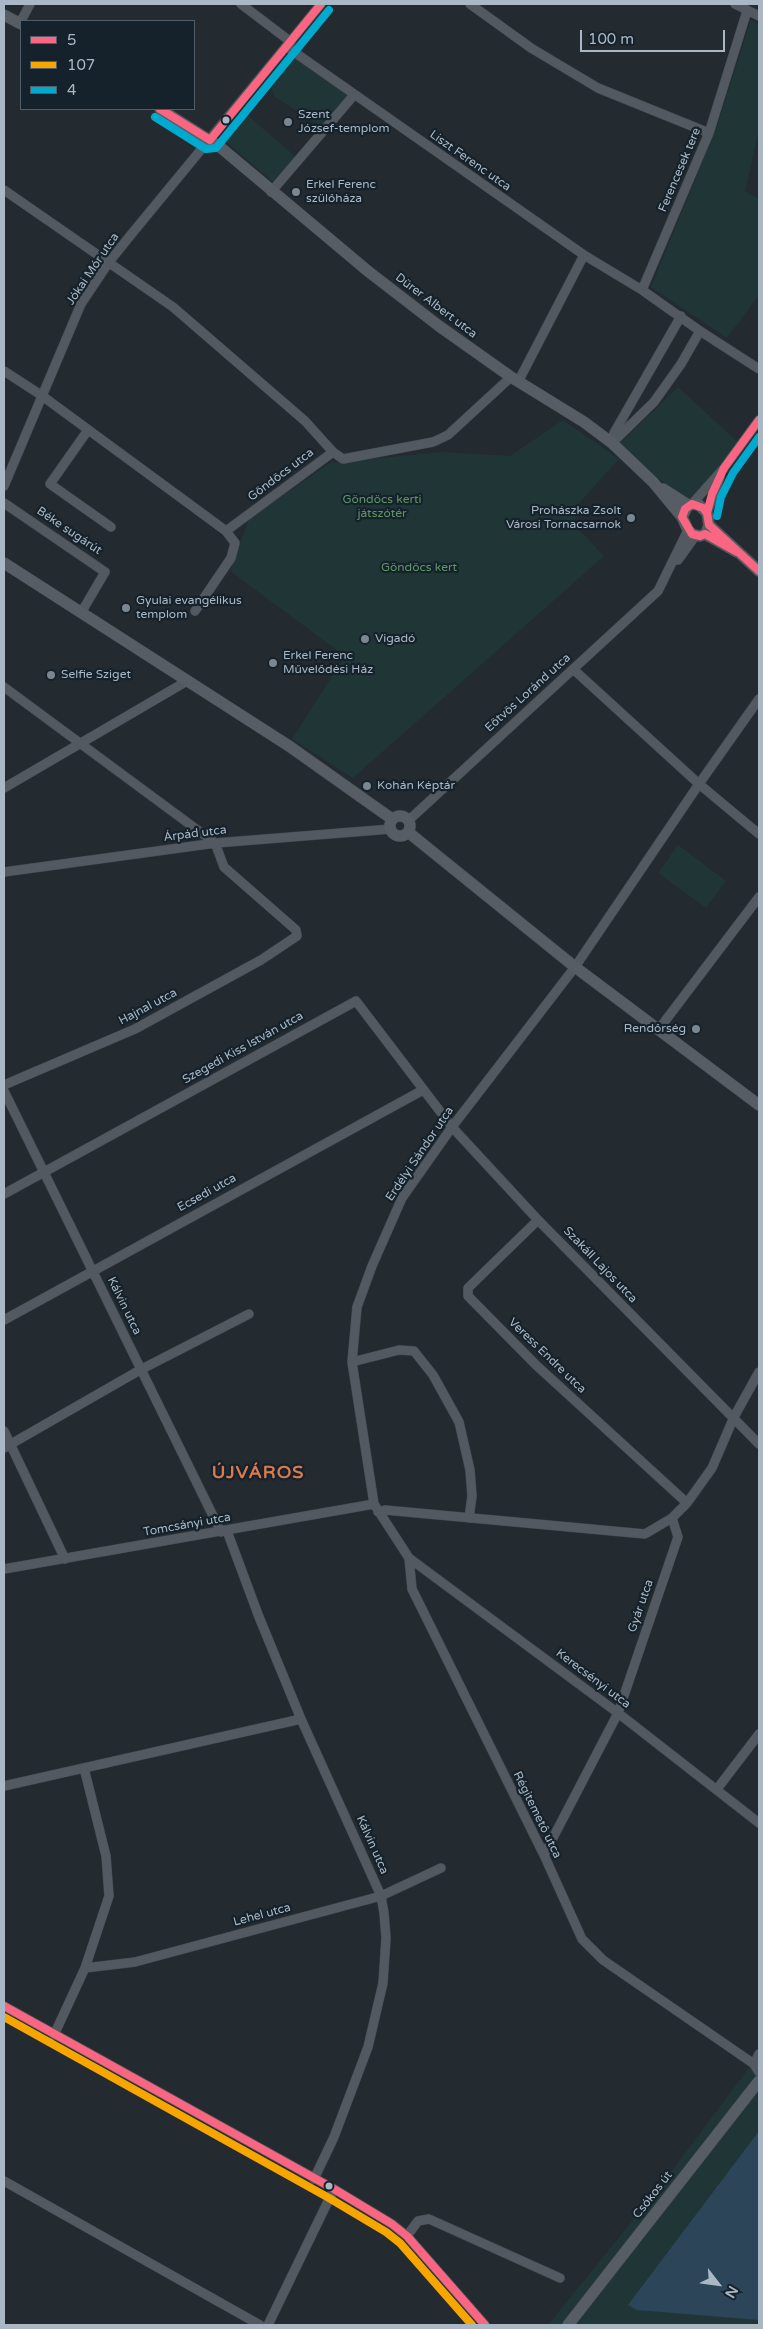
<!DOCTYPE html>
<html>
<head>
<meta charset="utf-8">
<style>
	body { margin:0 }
	#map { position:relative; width:763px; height:2329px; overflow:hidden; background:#232a30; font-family:"Varela Round",sans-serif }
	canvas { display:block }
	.frame { position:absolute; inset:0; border:5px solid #aab8c5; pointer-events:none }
	.legend { position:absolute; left:20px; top:20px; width:175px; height:90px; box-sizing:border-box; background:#16222b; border:1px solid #515e69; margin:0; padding:6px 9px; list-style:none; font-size:15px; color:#aab8c5 }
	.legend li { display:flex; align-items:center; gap:10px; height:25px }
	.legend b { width:25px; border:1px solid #515e69 }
	.north { position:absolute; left:693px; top:2259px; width:50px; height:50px; -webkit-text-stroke:4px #16222b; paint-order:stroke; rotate:120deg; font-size:14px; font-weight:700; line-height:20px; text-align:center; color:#aab8c5 }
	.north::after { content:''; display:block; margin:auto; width:18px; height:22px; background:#aab8c5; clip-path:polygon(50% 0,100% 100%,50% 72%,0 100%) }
	.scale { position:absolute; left:580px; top:30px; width:145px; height:22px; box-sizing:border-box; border:2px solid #aab8c5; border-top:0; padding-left:6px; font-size:15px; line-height:18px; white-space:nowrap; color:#aab8c5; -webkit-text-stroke:4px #16222b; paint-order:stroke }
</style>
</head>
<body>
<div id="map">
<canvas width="763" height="2329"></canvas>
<div class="frame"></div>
<ul class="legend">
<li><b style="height:6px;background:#fa6682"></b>5</li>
<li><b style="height:6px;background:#f7a600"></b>107</li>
<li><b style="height:6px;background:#00a9ce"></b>4</li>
</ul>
<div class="north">N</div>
<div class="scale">100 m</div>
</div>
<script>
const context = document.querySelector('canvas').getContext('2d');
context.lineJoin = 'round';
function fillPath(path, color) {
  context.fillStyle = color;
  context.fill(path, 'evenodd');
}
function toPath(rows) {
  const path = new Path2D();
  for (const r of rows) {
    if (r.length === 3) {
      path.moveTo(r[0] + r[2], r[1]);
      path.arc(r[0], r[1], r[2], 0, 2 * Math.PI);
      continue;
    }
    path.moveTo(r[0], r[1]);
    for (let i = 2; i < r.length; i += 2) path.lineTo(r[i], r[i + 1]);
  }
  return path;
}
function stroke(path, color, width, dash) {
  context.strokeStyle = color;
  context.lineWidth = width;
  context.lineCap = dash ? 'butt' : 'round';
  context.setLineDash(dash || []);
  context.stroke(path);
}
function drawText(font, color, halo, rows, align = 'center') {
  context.font = font + ' "Varela Round",sans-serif';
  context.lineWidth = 4.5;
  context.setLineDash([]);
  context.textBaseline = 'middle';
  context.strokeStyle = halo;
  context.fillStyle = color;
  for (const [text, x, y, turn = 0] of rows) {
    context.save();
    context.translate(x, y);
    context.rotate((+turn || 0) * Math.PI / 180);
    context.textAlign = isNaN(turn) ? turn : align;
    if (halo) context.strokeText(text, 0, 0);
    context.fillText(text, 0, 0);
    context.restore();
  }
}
fillPath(toPath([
	[751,20,759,25,759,129,745,191,759,199,759,295,727,338,651,287,716,129],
	[297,55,354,95,326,129,275,97,271,88],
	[245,113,296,157,273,182,224,140],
	[678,387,740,444,700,504,686,502,619,444],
	[563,420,619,459,579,503,586,510,572,522,604,556,353,778,292,739,345,656,230,571,249,519,330,463,443,452,510,456],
	[678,845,726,881,706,908,658,873],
	[759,2049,759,2325,548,2325,659,2188,746,2072]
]), '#203636');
fillPath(toPath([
	[759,2131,759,2320,637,2310,628,2305]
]), '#2c4559');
const street = toPath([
	[241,4,291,42],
	[470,4,531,48,598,88,709,133],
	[735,4,759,16],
	[20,23,30,4],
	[287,47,584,255,642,290,700,331,759,369],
	[4,190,173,307,305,421,333,452],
	[271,192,354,95],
	[642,290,709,133,747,11],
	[4,371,41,395,226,531],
	[518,382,584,255],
	[88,430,50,484,111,527],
	[613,442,654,402,681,364,700,331],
	[612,443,614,433,681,316],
	[4,486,81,304,109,262,134,231,321,4],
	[4,503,105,572,81,613],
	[692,504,724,468,759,420],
	[707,513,720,477],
	[678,560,696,535],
	[195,611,231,558,235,543,226,531,333,452,343,459,433,442,448,435,511,377],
	[573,669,699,784,759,834],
	[4,687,215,843,224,867,296,930,297,936,261,960,135,1029,4,1085],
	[759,699,699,784,575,967,452,1127,402,1198,372,1266,357,1307,352,1362,374,1504,409,1558,412,1589,544,1855,582,1939,603,1960,754,2064,759,2072],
	[4,788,187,681],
	[409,820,658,591,688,530],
	[4,872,216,843,391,829],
	[659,1029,759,897],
	[4,1091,221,1532],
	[4,1194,356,1001,452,1127,538,1220,759,1444],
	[538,1220,468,1288,468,1296,536,1365,687,1503],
	[4,1320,423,1090],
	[352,1362,399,1350,414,1351,433,1375,459,1422,470,1470,472,1496,469,1518],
	[4,1431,65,1559],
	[4,1448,140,1370,249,1314],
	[378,1512,385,1510,645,1534,672,1518,687,1503,712,1468,734,1417,759,1372],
	[227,1531,259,1617,301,1719,381,1896,384,1913,386,1938,383,1983,368,2047,334,2137,314,2179],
	[409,1558,618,1713,759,1823],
	[4,1569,374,1504],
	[4,1786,301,1719],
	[717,1789,759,1734],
	[544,1855,618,1713,678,1537,672,1518],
	[85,1968,135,1962,381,1896,441,1868],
	[4,2006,334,2189,392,2224,407,2236,485,2325],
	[54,2035,85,1968,109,1896,106,1856,84,1768],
	[754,2064,759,2054],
	[4,2181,260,2325],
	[407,2236,418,2221,429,2219,560,2278],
	[268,2325,334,2189]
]);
const secondary = toPath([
	[4,15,21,24],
	[160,109,220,147,369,272,439,326,511,377,584,422,612,443,653,482,682,517,688,530,692,534,700,536,705,534,737,552],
	[663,489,688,505],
	[682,517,688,505,698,504,707,513,709,525,707,531],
	[709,525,759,571],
	[4,563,289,746,392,819],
	[400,826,10],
	[408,832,575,967,759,1105],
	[568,2325,759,2081]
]);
stroke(street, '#40464b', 10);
stroke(secondary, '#40464b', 12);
stroke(street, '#525960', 9);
stroke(secondary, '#565d64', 11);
stroke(toPath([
	[160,109,210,140,321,4],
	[707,513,712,494,724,468,759,420],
	[737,552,705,534,700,536,692,534,682,517,685,509,692,504,703,508,707,513,709,525,759,571],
	[4,2006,334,2189,392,2224,407,2236,485,2325]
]), '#fa6682', 8);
stroke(toPath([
	[4,2017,329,2198,386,2232,400,2243,472,2325]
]), '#f7a600', 8);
stroke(toPath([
	[155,117,206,149,216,148,329,10],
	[717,516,721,497,733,473,759,437]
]), '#00a9ce', 8);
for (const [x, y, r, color] of [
	[226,120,4.5,"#aab8c5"],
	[288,122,5,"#7b8691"],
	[296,192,5,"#7b8691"],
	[631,518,5,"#7b8691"],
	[126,608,5,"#7b8691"],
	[365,639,5,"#7b8691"],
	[273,663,5,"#7b8691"],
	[51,675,5,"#7b8691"],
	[367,786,5,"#7b8691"],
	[696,1029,5,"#7b8691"],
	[329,2186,4.5,"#aab8c5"]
]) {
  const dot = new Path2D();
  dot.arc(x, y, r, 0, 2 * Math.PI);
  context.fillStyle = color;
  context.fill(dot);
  stroke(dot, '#16222b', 2);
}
drawText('12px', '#aab8c5', '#16222b', [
	["Szent",298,115],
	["József-templom",298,129],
	["Erkel Ferenc",306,185],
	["szülőháza",306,199],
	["Prohászka Zsolt",621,511,"right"],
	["Városi Tornacsarnok",621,525,"right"],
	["Gyulai evangélikus",136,601],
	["templom",136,615],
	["Vigadó",375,639],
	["Erkel Ferenc",283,656],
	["Művelődési Ház",283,670],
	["Selfie Sziget",61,675],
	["Kohán Képtár",377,786],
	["Rendőrség",686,1029,"right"]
], 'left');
drawText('12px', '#aab8c5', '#16222b', [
	["Liszt Ferenc utca",470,161,35],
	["Ferencesek tere",680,170,-67],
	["Jókai Mór utca",93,269,-56],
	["Dürer Albert utca",436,306,37],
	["Göndöcs utca",281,475,-37],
	["Béke sugárút",69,531,34],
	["Eötvös Loránd utca",528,693,-42],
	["Árpád utca",195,834,-7],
	["Hajnal utca",148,1007,-28],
	["Szegedi Kiss István utca",243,1048,-29],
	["Erdélyi Sándor utca",420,1154,-56],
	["Ecsedi utca",207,1193,-29],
	["Szakáll Lajos utca",600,1265,46],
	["Kálvin utca",124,1306,64],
	["Veress Endre utca",547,1356,44],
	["Tomcsányi utca",187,1525,-10],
	["Gyár utca",641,1606,-71],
	["Kerecsényi utca",593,1679,37],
	["Régitemető utca",537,1815,64],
	["Kálvin utca",372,1845,66],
	["Lehel utca",262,1915,-15],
	["Csókos út",653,2195,-52]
]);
drawText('12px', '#609666', '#16222b', [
	["Göndöcs kerti",382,500],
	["játszótér",382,514],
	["Göndöcs kert",419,568]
]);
context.letterSpacing = '1px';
drawText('bold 18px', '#db7a4e', '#16222b', [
	["ÚJVÁROS",258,1473]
]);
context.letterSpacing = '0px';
</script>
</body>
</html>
